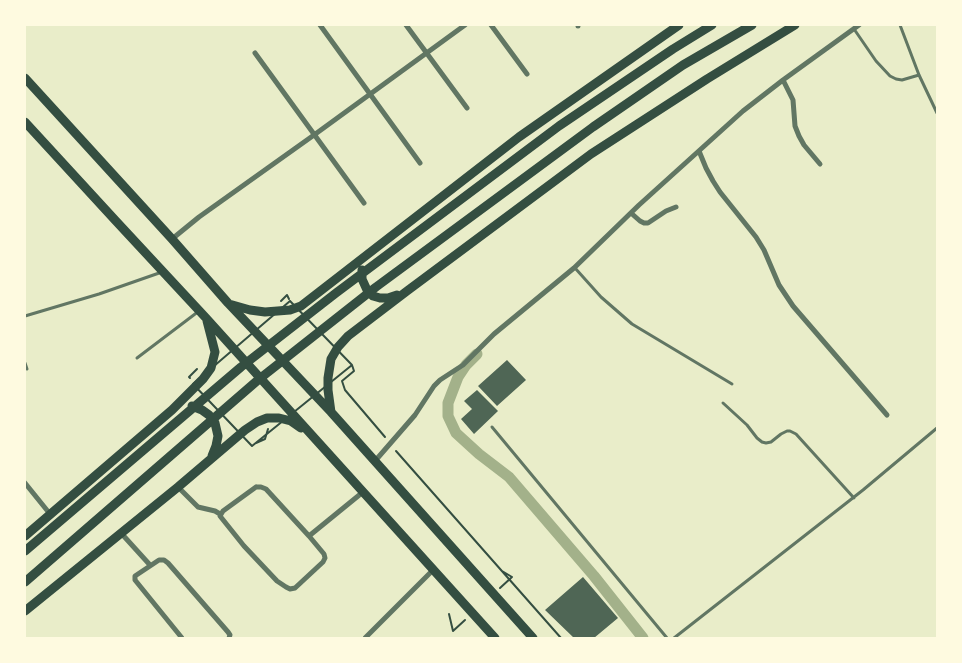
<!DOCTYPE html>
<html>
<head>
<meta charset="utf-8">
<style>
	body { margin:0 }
	#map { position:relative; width:962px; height:663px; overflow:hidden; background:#e9edc9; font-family:"Source Sans 3",sans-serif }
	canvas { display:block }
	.frame { position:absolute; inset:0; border:26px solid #fefae0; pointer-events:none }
</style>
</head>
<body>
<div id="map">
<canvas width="962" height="663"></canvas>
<div class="frame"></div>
</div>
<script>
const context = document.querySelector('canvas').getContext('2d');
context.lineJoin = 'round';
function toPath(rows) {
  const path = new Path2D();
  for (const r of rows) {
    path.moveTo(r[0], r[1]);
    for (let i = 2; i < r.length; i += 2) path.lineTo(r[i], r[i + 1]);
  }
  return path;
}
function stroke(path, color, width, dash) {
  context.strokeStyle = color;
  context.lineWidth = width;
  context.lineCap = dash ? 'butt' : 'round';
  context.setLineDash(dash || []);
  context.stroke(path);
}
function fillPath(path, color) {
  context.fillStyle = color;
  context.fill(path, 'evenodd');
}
stroke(toPath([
	[477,354,466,365,458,377,448,403,448,416,456,433,479,454,509,477,594,576,643,638]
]), '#a3b18a', 11);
fillPath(toPath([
	[507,360,526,380,497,406,478,386],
	[477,390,498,411,474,434,461,419,472,409,464,401],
	[583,577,618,618,594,638,574,638,545,610]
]), '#4f6655');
stroke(toPath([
	[281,301,287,295,289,299],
	[290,301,352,365,252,446,193,384,290,301],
	[352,365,354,371,342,381,345,390,385,437],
	[190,378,189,377,197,369],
	[256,443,265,439,268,429],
	[396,451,561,638],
	[500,588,512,577,502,571],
	[449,614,453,631,465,620]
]), '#344e41', 2);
stroke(toPath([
	[900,25,919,75,937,113],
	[854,29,876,61,890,76,896,79,902,80,919,75],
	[575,268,601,297,632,324,732,384],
	[25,316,99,294,162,272],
	[137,358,199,311],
	[25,363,27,369],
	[723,403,747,425,757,438,762,442,766,443,771,442,781,434,787,431,790,431,796,434,854,498],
	[492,427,667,638],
	[674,638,863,490,937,428]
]), '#617663', 3);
stroke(toPath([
	[320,25,420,163],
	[406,25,467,108],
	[491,25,527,74],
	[578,25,578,26],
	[255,53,364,203],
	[783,80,793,100,795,126,799,136,804,145,820,164],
	[699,151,706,168,713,181,720,192,756,237,764,250,779,285,793,306,887,415],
	[631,213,640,221,644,223,648,223,666,211,676,207],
	[172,239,199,217,314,135,465,25],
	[375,461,415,415,434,386,440,380,463,365,494,334,574,268,639,205,743,111,783,80,859,25],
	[25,483,50,514],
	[178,487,198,507,215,511,220,514],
	[256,487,261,487,266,489,309,536,324,554,325,558,323,562,295,588,290,589,286,587,277,581,244,546,220,516,223,511,256,487],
	[121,533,150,565],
	[309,536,363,492],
	[182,638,135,580,135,576,159,560,164,560,168,563,228,632,230,635,229,638],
	[365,638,433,570]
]), '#617663', 5);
stroke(toPath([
	[25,78,172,239,228,303,331,412,533,638],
	[25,122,115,220,206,318,495,638],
	[362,270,362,279,367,290,373,296,380,298,388,298,397,295],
	[229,304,250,310,265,312,290,310,301,306,519,137,679,25],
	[192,406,202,410,209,415,215,423,218,436,216,446,212,456],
	[331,412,328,390,328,378,331,359,338,347,348,336,407,291,591,154,707,79,795,25],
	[25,536,172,410,203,379,211,368,215,352,207,321],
	[25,551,241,367,336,293,559,126,673,49,712,25],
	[25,582,258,380,376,287,593,127,683,65,752,25],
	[25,611,178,487,245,430,257,422,267,418,279,418,291,421,301,428]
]), '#344e41', 9);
</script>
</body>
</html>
